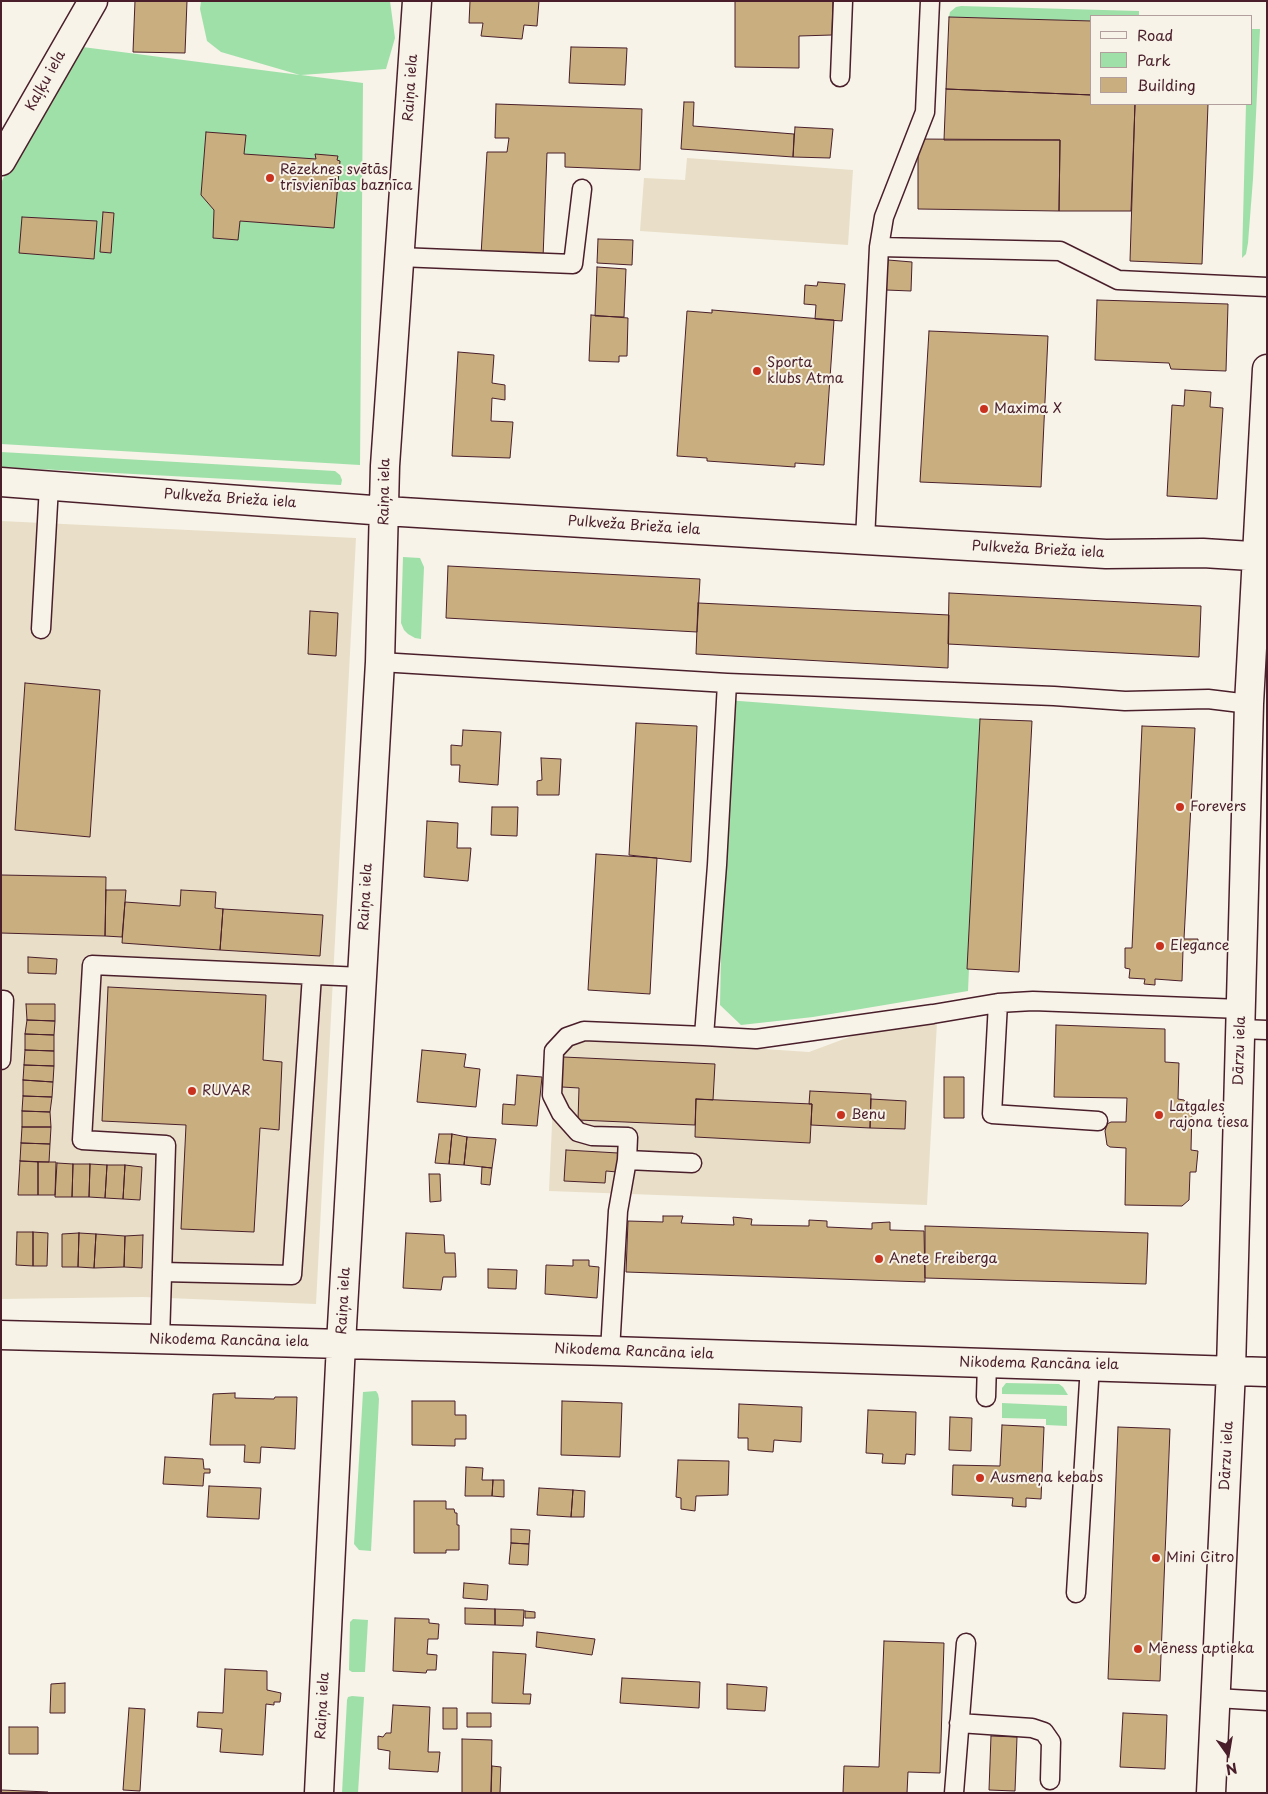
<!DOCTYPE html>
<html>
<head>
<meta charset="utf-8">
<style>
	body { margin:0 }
	#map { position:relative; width:1268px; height:1794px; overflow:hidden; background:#f7f3e8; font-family:"Playpen Sans",sans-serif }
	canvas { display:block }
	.frame { position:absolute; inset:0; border:2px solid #4a1f2b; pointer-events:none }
	.legend { position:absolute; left:1090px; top:15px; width:162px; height:90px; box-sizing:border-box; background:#f7f3e8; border:1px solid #b29e9c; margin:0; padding:6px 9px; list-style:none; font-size:15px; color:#4a1f2b }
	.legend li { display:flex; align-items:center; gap:10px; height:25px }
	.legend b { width:25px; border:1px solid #b29e9c }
	.north { position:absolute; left:1203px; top:1729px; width:50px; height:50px; -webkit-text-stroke:4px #f7f3e8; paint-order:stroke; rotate:167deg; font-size:14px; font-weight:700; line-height:20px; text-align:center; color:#4a1f2b }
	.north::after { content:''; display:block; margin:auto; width:18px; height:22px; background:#4a1f2b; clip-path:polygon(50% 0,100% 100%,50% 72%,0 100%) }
</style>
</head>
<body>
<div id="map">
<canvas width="1268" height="1794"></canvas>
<div class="frame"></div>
<ul class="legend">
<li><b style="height:6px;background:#f7f3e8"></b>Road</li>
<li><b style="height:14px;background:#9fe0a9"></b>Park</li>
<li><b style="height:14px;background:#c9af7f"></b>Building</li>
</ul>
<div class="north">N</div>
</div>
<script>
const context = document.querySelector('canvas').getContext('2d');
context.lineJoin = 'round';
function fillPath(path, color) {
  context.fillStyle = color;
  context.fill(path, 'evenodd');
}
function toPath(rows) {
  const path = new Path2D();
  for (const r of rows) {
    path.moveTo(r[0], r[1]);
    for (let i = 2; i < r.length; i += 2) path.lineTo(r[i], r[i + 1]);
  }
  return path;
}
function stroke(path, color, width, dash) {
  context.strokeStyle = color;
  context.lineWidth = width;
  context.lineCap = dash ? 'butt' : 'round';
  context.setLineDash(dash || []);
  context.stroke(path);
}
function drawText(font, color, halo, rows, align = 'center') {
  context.font = font + ' "Playpen Sans",sans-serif';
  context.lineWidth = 4;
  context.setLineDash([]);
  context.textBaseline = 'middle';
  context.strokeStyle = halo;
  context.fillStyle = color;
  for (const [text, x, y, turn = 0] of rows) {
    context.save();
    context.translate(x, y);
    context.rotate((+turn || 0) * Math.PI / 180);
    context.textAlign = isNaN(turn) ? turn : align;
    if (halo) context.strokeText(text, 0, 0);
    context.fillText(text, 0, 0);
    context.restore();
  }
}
fillPath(toPath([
	[687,158,853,170,848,245,640,231,644,178,685,180],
	[1,521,356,538,316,1304,143,1297,1,1299],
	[938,1004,927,1205,549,1191,556,1035,809,1052]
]), '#e9dfc8');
fillPath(toPath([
	[201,1,390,1,395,38,386,69,301,75,363,83,360,465,1,444,1,183,67,45,300,75,221,52,207,41,200,9],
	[961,6,1139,11,1139,16,1092,16,1092,21,949,17,950,12,956,7],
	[1252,29,1260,29,1253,179,1248,243,1246,254,1242,258,1246,104,1252,104],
	[1,452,335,471,340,475,342,480,341,485,1,467],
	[403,557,420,558,424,567,421,639,415,638,408,634,404,630,401,623],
	[726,700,980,719,968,991,813,1017,741,1025,720,1005],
	[1006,1383,1059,1384,1063,1387,1068,1395,1002,1394,1002,1388],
	[376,1391,378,1394,379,1399,371,1551,359,1550,354,1544,363,1392],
	[1002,1403,1067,1406,1067,1426,1046,1425,1046,1419,1002,1418],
	[353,1619,368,1620,365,1672,352,1672,349,1670,350,1622],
	[352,1696,364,1697,358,1793,342,1793,347,1700,348,1697]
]), '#9fe0a9');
const building = toPath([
	[135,1,187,1,185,53,133,52,135,1],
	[470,1,539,1,537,26,524,25,522,39,481,36,483,23,469,23,470,1],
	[735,1,833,1,832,35,799,36,799,68,735,67,735,1],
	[949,17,1092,21,1092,95,946,89,949,17],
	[571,47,627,48,625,85,569,83,571,47],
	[946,89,1092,95,1092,104,1135,104,1131,211,1059,211,1060,140,944,140,946,89],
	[684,102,694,102,693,126,794,134,793,157,681,149,684,102],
	[496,104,642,109,640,170,565,167,565,153,547,153,543,258,481,255,487,152,507,152,509,138,495,138,496,104],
	[1135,104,1208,104,1202,264,1130,261,1135,104],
	[795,127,833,129,830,158,793,157,795,127],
	[206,132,246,135,244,154,316,159,315,154,338,156,337,160,340,161,334,228,240,221,238,240,213,238,214,210,201,195,206,132],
	[918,139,1060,140,1059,211,918,209,918,139],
	[103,212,114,213,111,253,100,252,103,212],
	[22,217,97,221,94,259,19,253,22,217],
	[598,239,633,240,632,265,597,263,598,239],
	[888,260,912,262,911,291,886,290,888,260],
	[597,267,626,269,624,317,595,316,597,267],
	[818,282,845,284,842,321,815,319,816,305,804,304,805,285,817,286,818,282],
	[1097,300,1228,304,1226,371,1171,369,1169,363,1095,360,1097,300],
	[712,310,834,320,824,465,795,463,795,467,707,461,707,458,677,456,687,311,712,313,712,310],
	[591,315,628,318,627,356,619,356,619,362,589,361,591,315],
	[929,331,1048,336,1041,487,920,482,929,331],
	[458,352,494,355,492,383,505,385,505,400,492,398,491,421,513,422,510,458,452,456,458,352],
	[1185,390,1211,392,1210,407,1223,408,1217,499,1167,496,1172,405,1184,406,1185,390],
	[448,566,700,579,697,632,446,618,448,566],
	[949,593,1201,606,1199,657,948,644,949,593],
	[698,603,949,615,948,668,696,654,698,603],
	[310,611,338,613,336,656,308,654,310,611],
	[25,683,100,690,90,837,15,830,25,683],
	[980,719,1032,721,1019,972,967,969,980,719],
	[636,723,697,726,691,862,629,855,636,723],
	[1142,726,1195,728,1184,939,1198,939,1197,950,1183,950,1182,981,1155,979,1155,985,1144,984,1145,979,1129,978,1130,969,1125,968,1125,948,1132,948,1142,726],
	[463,730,501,732,498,785,459,782,460,765,451,765,451,745,462,746,463,730],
	[541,758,561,759,559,795,537,795,537,781,542,780,541,758],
	[492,807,518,807,517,836,491,835,492,807],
	[427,821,458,823,457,848,471,848,468,881,424,877,427,821],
	[596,854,657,858,650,994,588,990,596,854],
	[1,875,106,877,105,936,1,933,1,875],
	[106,890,126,890,122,937,105,936,106,890],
	[181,890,216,892,215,908,223,909,220,950,122,943,125,902,180,906,181,890],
	[223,909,323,915,320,956,220,950,223,909],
	[28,957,57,959,56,974,28,973,28,957],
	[108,987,266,995,263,1060,282,1062,279,1130,260,1128,254,1232,181,1229,186,1125,102,1121,108,987],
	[26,1004,55,1004,55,1021,27,1020,26,1004],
	[27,1020,55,1021,54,1035,25,1034,27,1020],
	[1056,1025,1165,1029,1165,1062,1179,1063,1178,1099,1184,1100,1192,1108,1191,1150,1198,1151,1196,1172,1190,1172,1189,1200,1182,1206,1125,1205,1126,1148,1110,1147,1107,1145,1105,1131,1107,1124,1111,1122,1126,1122,1127,1098,1054,1097,1056,1025],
	[25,1034,54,1035,54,1051,25,1050,25,1034],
	[25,1050,54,1051,54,1066,24,1065,25,1050],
	[422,1050,466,1054,464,1067,480,1069,476,1107,417,1102,422,1050],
	[563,1057,715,1064,713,1100,696,1099,695,1125,578,1120,579,1088,562,1087,563,1057],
	[24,1065,54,1066,53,1082,23,1080,24,1065],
	[517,1075,542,1077,537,1126,502,1124,503,1104,515,1105,517,1075],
	[944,1077,964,1077,964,1118,944,1118,944,1077],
	[23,1080,53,1082,52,1097,23,1096,23,1080],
	[810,1091,871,1094,870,1128,811,1125,812,1104,809,1104,810,1091],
	[23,1096,52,1097,50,1112,22,1111,23,1096],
	[696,1099,812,1104,810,1143,695,1137,696,1099],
	[871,1099,906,1101,905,1129,870,1128,871,1099],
	[22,1111,50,1112,51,1127,22,1127,22,1111],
	[22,1127,51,1127,50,1144,21,1143,22,1127],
	[439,1134,452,1134,449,1164,435,1163,439,1134],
	[452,1134,467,1137,464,1165,449,1164,452,1134],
	[467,1137,496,1139,492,1168,464,1165,467,1137],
	[21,1143,50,1144,49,1162,20,1161,21,1143],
	[566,1150,618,1153,617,1172,606,1171,605,1183,564,1181,566,1150],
	[20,1161,38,1162,38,1195,18,1195,20,1161],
	[38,1162,56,1162,55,1195,38,1195,38,1162],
	[57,1163,73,1164,72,1197,55,1197,57,1163],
	[73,1164,90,1164,89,1197,72,1197,73,1164],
	[90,1164,107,1165,105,1198,89,1197,90,1164],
	[107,1165,125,1165,123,1199,105,1198,107,1165],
	[125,1165,142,1167,140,1200,123,1199,125,1165],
	[482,1167,492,1168,490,1185,481,1184,482,1167],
	[429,1174,440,1174,441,1201,430,1202,429,1174],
	[663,1216,683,1216,681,1223,734,1225,733,1217,752,1219,751,1225,809,1226,809,1220,827,1221,827,1227,872,1229,872,1223,890,1222,890,1230,924,1231,925,1282,626,1272,628,1221,663,1222,663,1216],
	[925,1226,1148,1233,1146,1284,925,1278,925,1226],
	[17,1232,33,1232,33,1266,16,1265,17,1232],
	[33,1232,48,1233,47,1266,33,1266,33,1232],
	[79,1233,78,1267,62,1267,62,1234,79,1233],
	[79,1233,96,1234,94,1268,78,1267,79,1233],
	[406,1233,444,1235,445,1253,455,1253,456,1277,443,1277,441,1290,403,1288,406,1233],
	[96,1234,125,1236,124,1267,94,1268,96,1234],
	[143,1235,142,1268,124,1267,125,1236,143,1235],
	[573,1260,589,1260,589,1266,599,1267,597,1298,545,1294,546,1265,573,1266,573,1260],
	[488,1269,517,1270,516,1289,488,1288,488,1269],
	[235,1393,235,1398,274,1399,275,1397,297,1397,295,1449,261,1447,260,1463,244,1462,245,1445,210,1445,213,1394,235,1393],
	[412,1401,455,1401,455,1415,466,1415,466,1439,455,1439,455,1446,412,1445,412,1401],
	[562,1401,622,1403,620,1457,561,1455,562,1401],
	[739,1404,802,1407,801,1442,774,1440,773,1452,748,1450,748,1438,738,1438,739,1404],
	[868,1410,916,1412,915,1455,906,1454,905,1464,882,1463,883,1454,866,1453,868,1410],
	[950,1417,972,1418,971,1451,949,1450,950,1417],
	[1002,1425,1044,1427,1041,1499,1026,1498,1026,1507,1012,1506,1013,1498,952,1495,953,1465,1000,1466,1002,1425],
	[1118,1427,1170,1429,1160,1681,1108,1679,1118,1427],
	[165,1457,203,1459,204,1469,210,1469,210,1473,204,1473,203,1486,163,1484,165,1457],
	[678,1460,729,1461,728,1495,696,1496,695,1511,681,1509,681,1498,676,1497,678,1460],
	[466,1467,483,1468,482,1480,493,1480,492,1496,465,1496,466,1467],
	[493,1480,504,1480,504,1497,492,1496,493,1480],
	[209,1486,261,1488,259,1519,207,1517,209,1486],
	[539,1488,573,1490,571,1517,537,1515,539,1488],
	[573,1490,585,1491,584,1517,571,1517,573,1490],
	[414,1501,446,1501,446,1509,454,1509,455,1513,457,1513,457,1525,459,1525,459,1550,446,1550,446,1553,414,1553,414,1501],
	[511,1529,530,1530,529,1544,511,1543,511,1529],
	[511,1543,529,1544,528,1565,509,1564,511,1543],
	[464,1583,488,1585,487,1600,463,1598,464,1583],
	[465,1608,495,1609,495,1625,465,1624,465,1608],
	[495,1609,524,1610,523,1626,495,1625,495,1609],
	[525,1611,535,1612,535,1618,525,1618,525,1611],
	[395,1618,429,1619,429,1623,439,1624,438,1639,428,1639,427,1654,437,1655,436,1670,427,1670,426,1673,393,1671,395,1618],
	[537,1632,595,1639,592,1655,536,1647,537,1632],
	[884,1641,944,1643,940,1773,908,1772,907,1793,843,1793,844,1766,879,1767,884,1641],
	[493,1652,526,1654,523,1694,531,1694,530,1704,492,1703,493,1652],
	[225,1669,267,1671,267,1690,281,1693,280,1702,274,1702,274,1705,266,1704,263,1755,220,1752,222,1729,197,1727,198,1712,223,1713,225,1669],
	[622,1678,700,1682,699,1708,620,1703,622,1678],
	[65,1683,65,1713,50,1713,51,1684,65,1683],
	[727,1684,767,1687,765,1711,727,1709,727,1684],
	[393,1705,430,1707,428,1752,440,1752,438,1772,389,1769,390,1751,378,1749,378,1736,383,1737,386,1733,391,1733,393,1705],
	[129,1708,145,1709,140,1791,123,1790,129,1708],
	[443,1708,457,1708,457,1729,443,1729,443,1708],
	[467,1713,491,1713,491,1727,467,1727,467,1713],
	[1123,1713,1167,1715,1165,1769,1120,1767,1123,1713],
	[9,1727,38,1727,38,1754,9,1754,9,1727],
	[991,1736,1017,1737,1015,1791,989,1790,991,1736],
	[462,1739,492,1740,491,1793,462,1793,462,1739],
	[492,1766,501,1767,500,1793,491,1793,492,1766],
	[1,1790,48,1792,48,1793,1,1793,1,1790]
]);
fillPath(building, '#c9af7f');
stroke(building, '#4a1f2b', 1);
const lane = toPath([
	[840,77,843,1],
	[879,247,1060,251,1118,280,1267,287],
	[399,257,573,264,582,189],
	[865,540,879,247,884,217,925,112,930,1],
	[41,629,49,486],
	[380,662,727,683,1054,696,1125,701,1208,699,1249,704],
	[727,683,717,865,704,1036,756,1039,933,1014,998,1003,1033,1001,1241,1009],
	[1,1000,4,1000,1,1060],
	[998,1003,992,1114,1098,1121],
	[1240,1029,1267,1030],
	[627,1160,692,1163],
	[162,1272,292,1275,312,975],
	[160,1340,166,1145,82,1140,92,965,362,977],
	[610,1351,618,1211,627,1160,628,1137,592,1136,578,1132,561,1113,552,1095,554,1051,567,1037,584,1031,704,1036],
	[986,1397,987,1363],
	[1076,1593,1090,1365],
	[1216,1698,1267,1701],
	[959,1723,1032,1728,1044,1732,1051,1742,1050,1780],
	[954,1793,966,1643]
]);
const street = toPath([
	[1,161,93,1],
	[1,482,385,511,865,540,1106,554,1203,553,1267,557],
	[1,1335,610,1351,1267,1372],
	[319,1793,341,1344,380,662,385,466,417,1],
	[1211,1793,1231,1370,1249,704,1267,369]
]);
stroke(lane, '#4a1f2b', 21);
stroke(street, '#4a1f2b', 31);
stroke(lane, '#f7f3e8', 18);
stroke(street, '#f7f3e8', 28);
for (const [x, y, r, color] of [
	[270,178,5,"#c8321e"],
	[757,371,5,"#c8321e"],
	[984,409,5,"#c8321e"],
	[1180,807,5,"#c8321e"],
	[1160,946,5,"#c8321e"],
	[192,1091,5,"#c8321e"],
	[841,1115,5,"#c8321e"],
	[1159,1115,5,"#c8321e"],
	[879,1259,5,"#c8321e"],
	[980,1478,5,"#c8321e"],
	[1156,1558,5,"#c8321e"],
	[1138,1649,5,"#c8321e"]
]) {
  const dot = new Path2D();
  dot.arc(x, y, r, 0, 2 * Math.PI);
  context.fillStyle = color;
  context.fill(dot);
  stroke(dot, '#f7f3e8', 2);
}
drawText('14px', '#4a1f2b', '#f7f3e8', [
	["Kaļķu iela",46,81,-61],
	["Raiņa iela",411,88,-86],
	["Raiņa iela",385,492,-89],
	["Pulkveža Brieža iela",230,499,4],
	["Pulkveža Brieža iela",634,526,4],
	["Pulkveža Brieža iela",1038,550,3],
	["Raiņa iela",366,897,-87],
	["Dārzu iela",1240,1051,-88],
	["Raiņa iela",344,1301,-87],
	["Nikodema Rancāna iela",229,1341,1],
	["Nikodema Rancāna iela",634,1352,2],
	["Nikodema Rancāna iela",1039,1364,1],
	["Dārzu iela",1227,1456,-87],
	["Raiņa iela",323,1706,-87]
]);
drawText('14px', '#4a1f2b', '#f7f3e8', [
	["Rēzeknes svētās",280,170],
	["trīsvienības baznīca",280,186],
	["Sporta",767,363],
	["klubs Atma",767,379],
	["Maxima X",994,409],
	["Forevers",1190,807],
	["Elegance",1170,946],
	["RUVAR",202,1091],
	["Latgales",1169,1107],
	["rajona tiesa",1169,1123],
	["Benu",851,1115],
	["Anete Freiberga",889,1259],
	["Ausmeņa kebabs",990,1478],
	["Mini Citro",1166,1558],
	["Mēness aptieka",1148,1649]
], 'left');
</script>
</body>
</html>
